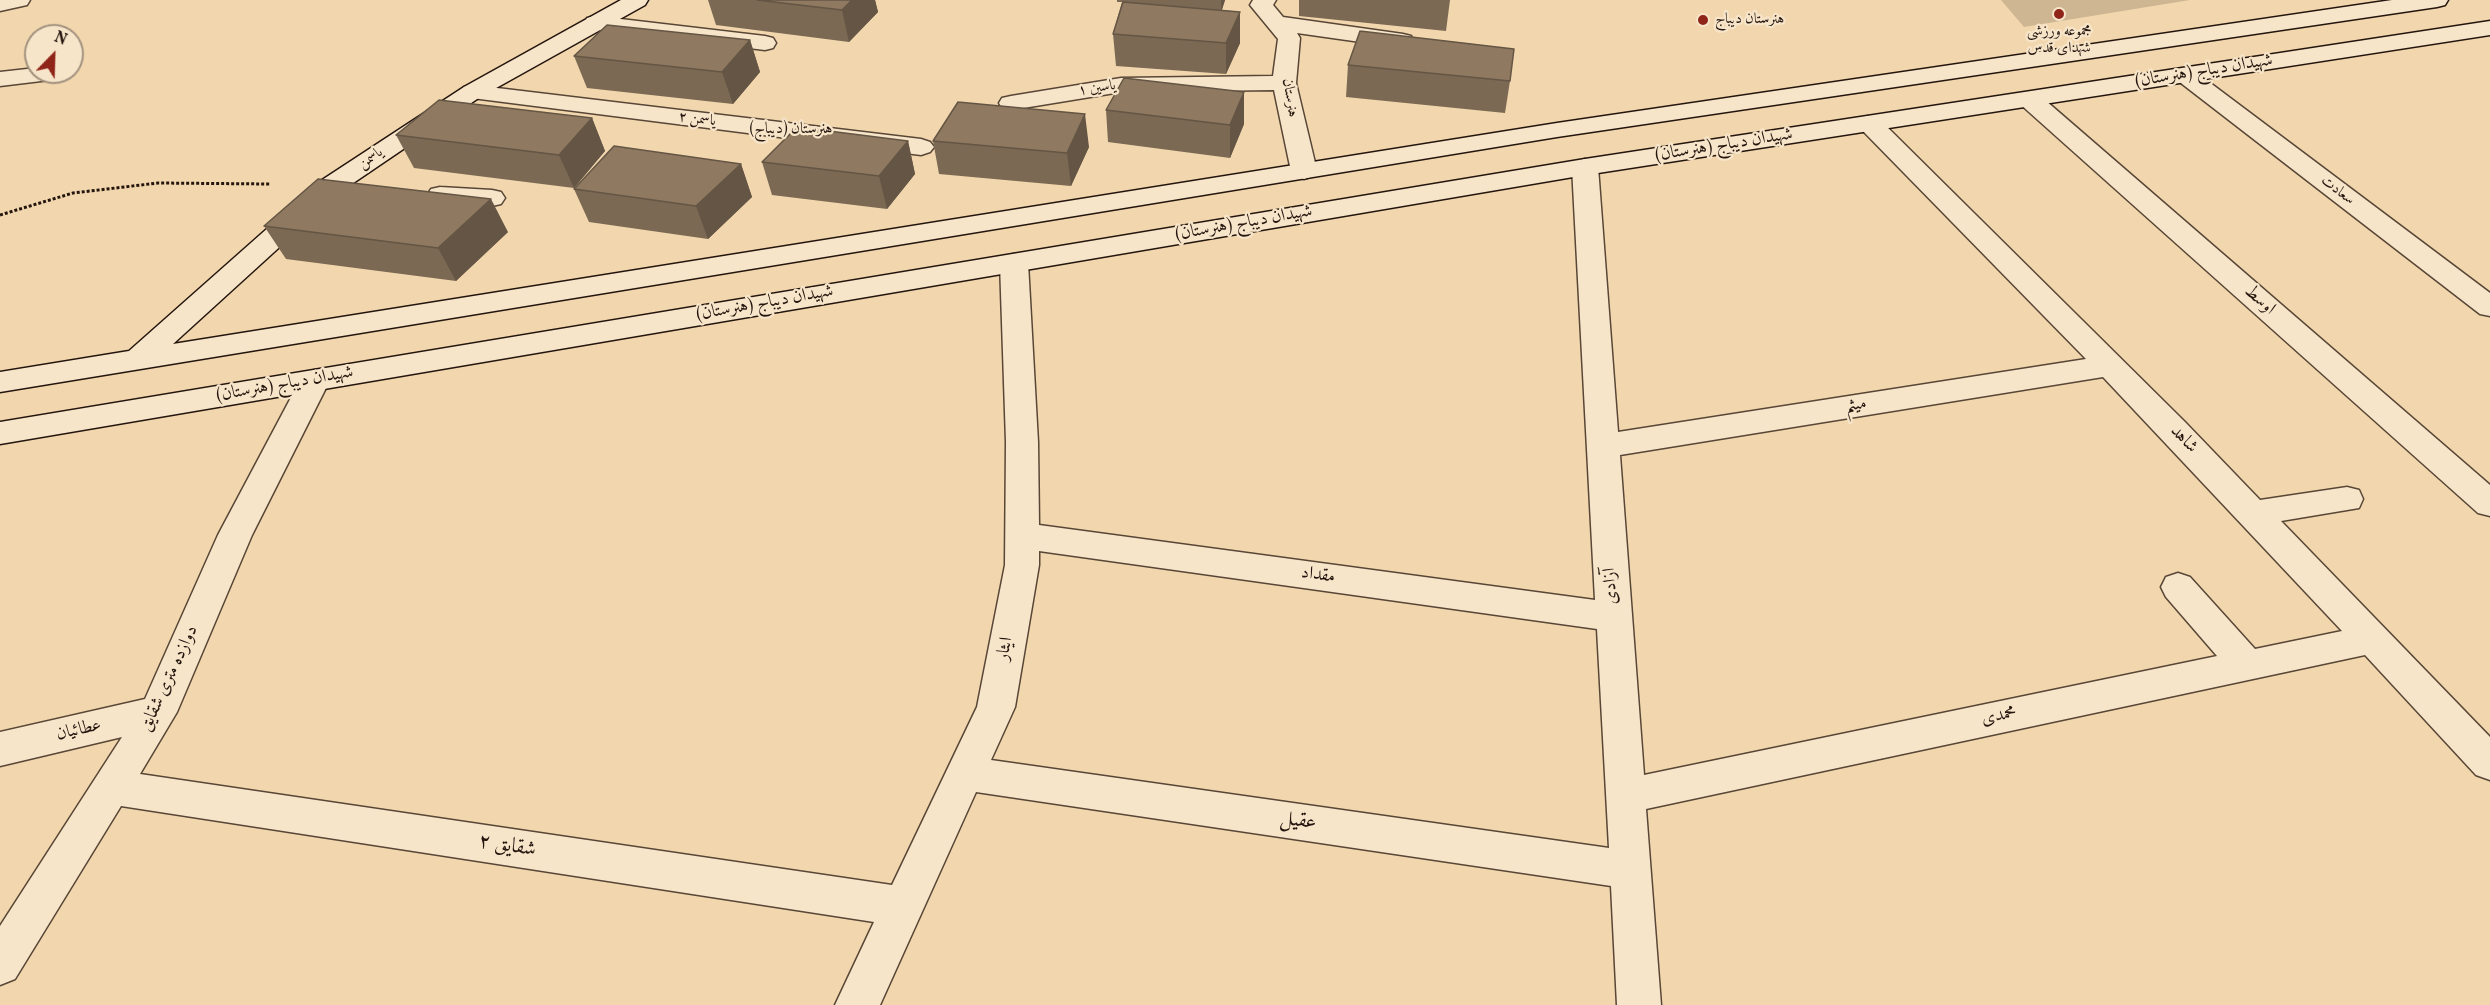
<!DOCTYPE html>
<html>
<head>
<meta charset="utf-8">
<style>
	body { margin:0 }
	#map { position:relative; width:2490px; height:1005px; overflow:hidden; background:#f2d7ae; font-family:Vollkorn,serif }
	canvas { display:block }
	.north { position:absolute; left:24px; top:24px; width:60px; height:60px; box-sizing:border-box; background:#f7e5ca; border:2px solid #a3927f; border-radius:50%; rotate:23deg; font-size:16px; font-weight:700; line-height:24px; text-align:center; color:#24160e }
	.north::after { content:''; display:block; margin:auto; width:21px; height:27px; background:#8f2418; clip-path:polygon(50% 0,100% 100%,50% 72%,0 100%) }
</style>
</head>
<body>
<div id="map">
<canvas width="2490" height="1005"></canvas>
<div class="north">N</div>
</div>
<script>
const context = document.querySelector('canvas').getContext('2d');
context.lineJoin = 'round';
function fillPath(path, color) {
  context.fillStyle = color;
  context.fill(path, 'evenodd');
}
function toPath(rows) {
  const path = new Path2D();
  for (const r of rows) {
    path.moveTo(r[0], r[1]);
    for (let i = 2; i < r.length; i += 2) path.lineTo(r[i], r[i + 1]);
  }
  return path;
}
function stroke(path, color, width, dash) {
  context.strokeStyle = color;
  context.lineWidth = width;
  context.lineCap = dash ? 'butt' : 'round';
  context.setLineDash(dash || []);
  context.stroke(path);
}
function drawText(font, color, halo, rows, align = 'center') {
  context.font = font + ' Vollkorn,Amiri,serif';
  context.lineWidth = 4.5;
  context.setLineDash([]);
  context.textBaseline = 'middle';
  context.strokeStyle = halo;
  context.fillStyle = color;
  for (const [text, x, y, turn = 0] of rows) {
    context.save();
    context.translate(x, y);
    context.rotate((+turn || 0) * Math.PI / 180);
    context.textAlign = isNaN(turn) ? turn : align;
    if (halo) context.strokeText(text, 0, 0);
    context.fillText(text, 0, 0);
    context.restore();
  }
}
fillPath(toPath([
	[2001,0,2190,0,2024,27]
]), '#cfb693');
const street = toPath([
	[0,0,30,0,27,5,0,11,0,0],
	[1253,0,1276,0,1273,5,1283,17,1403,34,1411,36,1414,41,1411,46,1403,48,1297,33,1300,38,1296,83,1317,171,1313,176,1304,179,1295,176,1291,171,1274,90,1121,92,1011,110,1002,108,999,103,1002,98,1011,96,1121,78,1273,76,1278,39,1250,5,1253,0],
	[595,16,765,36,773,38,776,43,773,48,765,50,587,28,584,23,587,18,595,16],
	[36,68,36,72,70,72,66,77,58,79,0,86,0,72,36,68],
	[2185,68,2193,70,2490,293,2490,316,2480,314,2177,80,2173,75,2177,70,2185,68],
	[472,85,921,139,930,142,934,147,930,152,921,155,464,97,460,92,464,87,472,85],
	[2029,92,2038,94,2490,485,2490,516,2478,513,2020,104,2017,99,2020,94,2029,92],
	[1869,116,1878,118,2185,422,2260,500,2347,487,2359,490,2363,499,2359,508,2281,521,2490,737,2490,780,2476,775,2365,655,1646,809,1661,1005,1617,1005,1611,886,976,792,880,1005,835,1005,874,922,121,806,15,979,0,985,0,926,122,737,0,766,0,732,145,699,218,535,304,373,315,370,326,373,330,380,252,535,177,712,140,774,892,885,977,707,1005,565,1006,442,1000,263,1004,257,1014,254,1024,257,1028,263,1038,442,1039,525,1595,600,1572,167,1576,162,1585,159,1594,162,1598,167,1618,432,2086,359,1860,128,1857,123,1860,118,1869,116],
	[2103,377,2342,631,2255,649,2190,577,2178,573,2166,577,2161,587,2166,597,2217,656,1644,775,1620,455,2103,377],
	[1039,551,1597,629,1609,848,991,760,1015,707,1039,565,1039,551],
	[440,187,492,190,501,192,505,198,501,204,492,206,431,201,427,195,431,189,440,187]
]);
const secondary = toPath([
	[621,0,648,0,645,5,480,97,340,192,173,344,1557,123,2392,0,2448,0,2445,5,2437,7,1557,137,0,392,0,372,129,351,322,180,464,87,621,0],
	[2490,21,2490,35,1585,175,0,444,0,422,1585,159,2490,21]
]);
stroke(street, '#584636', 3);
stroke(secondary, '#24160e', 3);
stroke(toPath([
	[0,215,73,193,158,183,270,184]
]), '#24160e', 3, [3, 2]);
fillPath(street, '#f7e5ca');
fillPath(secondary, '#f7e5ca');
fillPath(toPath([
	[708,0,875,0,878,12,849,42,716,25],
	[1117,0,1225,0,1222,10,1240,12,1240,43,1226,74,1116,66,1113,34,1122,2,1117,2],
	[1299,0,1450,0,1446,31,1299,16],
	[750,40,760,72,733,104,587,88,574,56],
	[1348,65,1510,81,1505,113,1346,97],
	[1244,92,1244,124,1230,158,1108,142,1106,110],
	[592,118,605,151,574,188,414,168,396,135],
	[908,141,915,174,887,209,772,195,762,162],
	[933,141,1089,147,1071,186,939,174],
	[741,164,752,197,708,239,589,222,574,189],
	[264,226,508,232,456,281,286,259]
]), '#7b6953');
fillPath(toPath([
	[852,0,875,0,878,12,849,42,842,10],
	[1221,0,1225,0,1221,12],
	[1240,12,1240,43,1226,74,1226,43],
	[750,40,760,72,733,104,722,72],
	[1244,92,1244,124,1230,158,1230,125],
	[1085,114,1089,147,1071,186,1067,153],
	[592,118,605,151,574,188,559,155],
	[908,141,915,174,887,209,879,176],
	[741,164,752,197,708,239,696,206],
	[491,199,508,232,456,281,438,248]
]), '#645544');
const building = toPath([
	[757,0,852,0,842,10,757,0],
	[1123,2,1240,12,1226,43,1113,34,1123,2],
	[607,25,750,40,722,72,574,56,607,25],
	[1360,31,1514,49,1510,81,1348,65,1360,31],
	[1124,78,1244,92,1230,125,1106,110,1124,78],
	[439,100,592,118,559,155,396,135,439,100],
	[958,102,1085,114,1067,153,933,141,958,102],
	[797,127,908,141,879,176,762,162,797,127],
	[614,146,741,164,696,206,574,189,614,146],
	[318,179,491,199,438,248,264,226,318,179]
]);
fillPath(building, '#8f7a61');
stroke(building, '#645544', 1.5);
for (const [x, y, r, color] of [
	[2059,14,6,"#8f2418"],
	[1703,20,6,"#8f2418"]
]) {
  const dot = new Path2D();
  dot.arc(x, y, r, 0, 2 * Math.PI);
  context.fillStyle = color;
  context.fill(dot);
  stroke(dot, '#f7e5ca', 2);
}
drawText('15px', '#24160e', '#f7e5ca', [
	["هنرستان دیباج",1715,20],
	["مجموعه ورزشی",2059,32,"center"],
	["شهدای قدس",2059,49,"center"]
], 'left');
drawText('15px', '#24160e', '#f7e5ca', [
	["یاسین ۱",1097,89,-9],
	["هنرستان",1289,98,81],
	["یاسمن ۲",697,120,7],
	["یاسمن",371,159,-34],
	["سعادت",2337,191,37]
]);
drawText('16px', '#24160e', '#f7e5ca', [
	["(هنرستان (دیباج",791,130]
]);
drawText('18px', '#24160e', '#f7e5ca', [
	["شهیدان دیباج (هنرستان)",2204,72,-9],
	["شهیدان دیباج (هنرستان)",1724,146,-9],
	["شهیدان دیباج (هنرستان)",1244,224,-10],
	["اوسط",2259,301,41],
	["شهیدان دیباج (هنرستان)",765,304,-10],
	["شهیدان دیباج (هنرستان)",285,385,-10],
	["میثم",1856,406,-9],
	["شاهد",2183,440,46],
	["مقداد",1318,576,8],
	["آزادی",1612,586,-94],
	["ایثار",1006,649,-79],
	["دوازده متری شقایق",170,679,-65],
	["محمدی",1999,717,-12],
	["عطائیان",79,731,-13]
]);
drawText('21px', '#24160e', '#f7e5ca', [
	["عقیل",1298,822,8],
	["شقایق ۲",507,847,9]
]);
</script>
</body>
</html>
